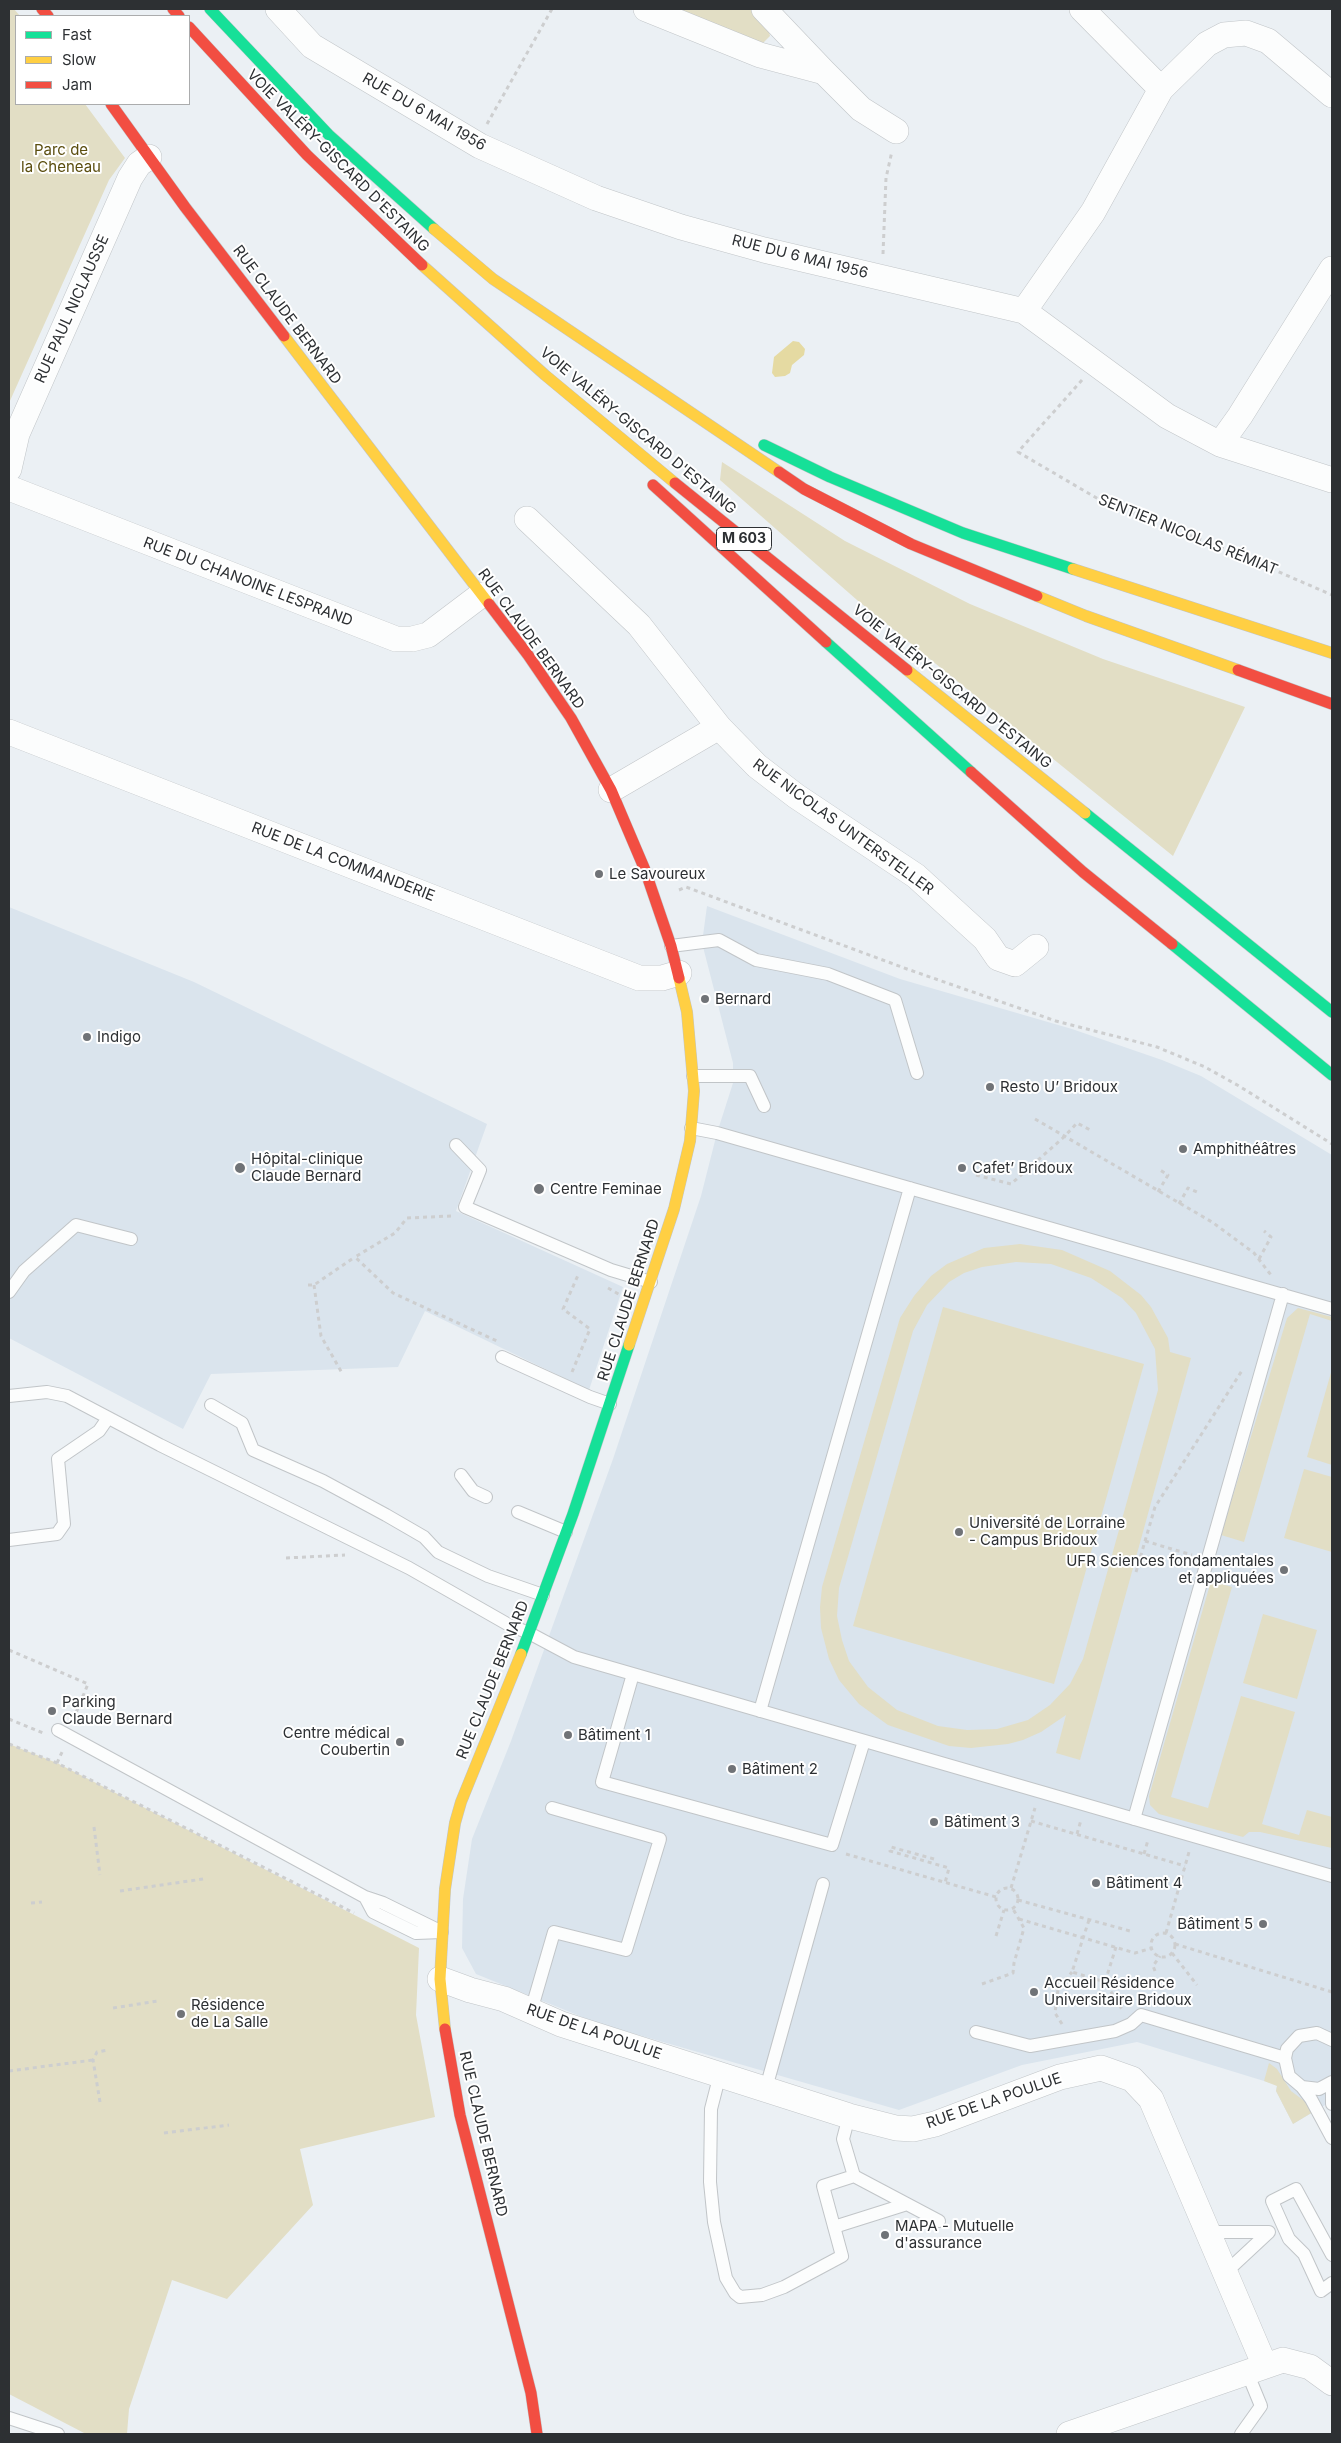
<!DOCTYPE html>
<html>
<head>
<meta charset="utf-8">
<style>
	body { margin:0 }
	#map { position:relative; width:1341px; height:2443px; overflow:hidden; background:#ebf0f4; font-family:Inter,sans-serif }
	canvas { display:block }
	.frame { position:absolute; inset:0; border:10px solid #2d3033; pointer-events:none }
	.legend { position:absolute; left:15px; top:15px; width:175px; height:90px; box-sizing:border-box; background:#fff; border:1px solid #abacad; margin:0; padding:6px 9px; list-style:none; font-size:15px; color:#2d3033 }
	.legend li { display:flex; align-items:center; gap:10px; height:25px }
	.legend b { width:25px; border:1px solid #abacad }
</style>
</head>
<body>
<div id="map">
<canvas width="1341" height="2443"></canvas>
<div class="frame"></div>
<ul class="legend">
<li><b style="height:6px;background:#16e098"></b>Fast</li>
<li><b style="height:6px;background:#ffcf43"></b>Slow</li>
<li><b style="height:6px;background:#f24e42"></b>Jam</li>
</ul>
</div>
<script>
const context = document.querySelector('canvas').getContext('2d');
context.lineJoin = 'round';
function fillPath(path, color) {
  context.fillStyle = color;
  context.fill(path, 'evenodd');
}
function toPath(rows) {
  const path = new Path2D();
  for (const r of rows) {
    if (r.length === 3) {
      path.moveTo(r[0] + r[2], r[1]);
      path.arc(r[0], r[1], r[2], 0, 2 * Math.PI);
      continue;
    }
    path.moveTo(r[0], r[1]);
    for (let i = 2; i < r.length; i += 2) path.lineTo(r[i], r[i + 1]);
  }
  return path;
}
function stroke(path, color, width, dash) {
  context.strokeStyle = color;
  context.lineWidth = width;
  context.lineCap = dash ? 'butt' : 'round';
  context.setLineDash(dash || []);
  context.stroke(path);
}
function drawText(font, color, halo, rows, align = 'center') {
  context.font = font + ' Inter,sans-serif';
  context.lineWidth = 4;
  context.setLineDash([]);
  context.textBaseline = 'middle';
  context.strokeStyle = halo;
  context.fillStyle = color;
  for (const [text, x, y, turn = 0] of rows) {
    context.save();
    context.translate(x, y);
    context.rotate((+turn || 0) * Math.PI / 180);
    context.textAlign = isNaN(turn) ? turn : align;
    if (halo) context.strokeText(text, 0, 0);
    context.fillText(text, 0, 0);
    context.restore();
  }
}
fillPath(toPath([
	[707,906,900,979,1072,1029,1162,1060,1201,1076,1332,1155,1332,2101,1293,2124,1276,2091,1277,2085,1137,2042,1022,2065,899,2110,597,2023,476,1974,462,1948,463,1899,472,1839,511,1741,613,1459,701,1196,717,1133,733,1083,733,1063,702,943],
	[9,907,194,982,487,1124,456,1211,623,1287,589,1390,425,1311,398,1367,211,1374,183,1429,9,1338]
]), '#dae4ed');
fillPath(toPath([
	[9,9,14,9,20,16,16,16,16,104,85,104,125,158,109,180,9,403],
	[665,9,752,9,767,24,770,36,762,44],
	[722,462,845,541,970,604,1103,659,1245,707,1173,856,857,600,720,480],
	[1020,1244,1062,1250,1110,1271,1141,1295,1151,1307,1168,1338,1170,1352,1191,1358,1080,1760,1056,1753,1066,1715,1041,1732,1023,1740,1008,1744,971,1748,949,1746,888,1725,859,1704,839,1680,829,1659,821,1628,820,1607,822,1587,900,1318,914,1296,931,1276,947,1264,984,1248],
	[1016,1262,1051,1264,1091,1278,1122,1298,1136,1313,1155,1349,1158,1390,1083,1659,1070,1684,1050,1705,1028,1720,997,1729,967,1730,938,1726,897,1710,868,1687,849,1661,842,1640,837,1616,839,1588,913,1331,927,1305,949,1282,964,1273,982,1267],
	[943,1307,1144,1364,1054,1684,853,1626],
	[1298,1308,1332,1317,1332,1321,1310,1314,1244,1542,1221,1535,1287,1318],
	[1332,1369,1332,1465,1307,1457],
	[1304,1469,1332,1477,1332,1552,1284,1538],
	[1211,1581,1232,1587,1171,1797,1208,1808,1241,1696,1295,1712,1262,1824,1299,1835,1307,1810,1332,1817,1332,1848,1260,1832,1249,1832,1243,1837,1159,1814,1150,1805,1149,1796],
	[1263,1614,1317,1630,1297,1699,1243,1683],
	[9,1744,57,1763,419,1948,416,2015,435,2117,300,2149,313,2205,227,2299,172,2280,129,2409,127,2434,86,2434,9,2394],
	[1269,2063,1277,2069,1291,2091,1307,2103,1313,2112,1293,2124,1276,2091,1277,2086,1264,2081]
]), '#e2dec5');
fillPath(toPath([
	[793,341,799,342,805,349,804,355,792,365,790,373,785,376,775,377,772,373,774,357]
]), '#e5daa2');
const lane = toPath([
	[671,946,719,940,756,960,828,974,895,1000,917,1073],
	[693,1076,750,1076,764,1106],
	[691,1128,717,1133,1332,1309],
	[456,1145,480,1170,465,1207,611,1270,651,1282],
	[9,1292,24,1271,76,1225,131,1239],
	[502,1357,590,1397,610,1404],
	[9,1396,47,1392,67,1396,160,1445,409,1568,509,1625,529,1633,574,1657,1332,1876],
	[211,1405,242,1423,253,1450,323,1481,386,1515,424,1537,438,1552,488,1576,543,1595],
	[461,1475,473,1491,486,1497],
	[518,1512,566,1532],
	[9,1540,57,1534,64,1524,58,1459,99,1431,108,1418],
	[633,1674,602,1782,832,1845,864,1741],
	[760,1711,910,1188],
	[58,1730,365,1897,383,1903,442,1932,416,1933,373,1912,365,1897],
	[1134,1819,1283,1294],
	[531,2011,554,1932,626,1950,660,1839,552,1808],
	[976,2032,1030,2046,1115,2031,1131,2024,1141,2015,1285,2058],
	[1332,2040,1317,2033,1299,2036,1287,2049,1285,2058,1289,2076,1302,2087,1319,2089,1332,2082],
	[720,2074,711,2109,710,2182,714,2222,726,2278,735,2293,740,2297,762,2295,784,2287,842,2256,823,2186,854,2176,843,2139,849,2116],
	[1302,2087,1311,2099,1332,2138],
	[1332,2087,1332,2104],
	[766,2088,823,1884],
	[854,2176,939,2221],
	[834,2227,907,2204],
	[1208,2232,1269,2232,1226,2272],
	[1332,2255,1296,2189,1272,2201,1289,2239,1304,2254,1321,2291,1332,2283],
	[9,2418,58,2434],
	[1241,2434,1261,2406,1247,2372]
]);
const street = toPath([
	[278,9,312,46,480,146,596,198,681,227,764,250,1024,311,1167,416,1220,444,1332,480],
	[646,9,760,55,824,72,861,109,896,131],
	[764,9,824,72],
	[1082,9,1161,89],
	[1024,311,1093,212,1161,89,1207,44,1224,35,1246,33,1268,41,1332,95],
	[1220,444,1240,416,1332,269],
	[9,469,17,434,130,178,139,164,149,157],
	[9,488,396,639,412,639,428,635,481,595],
	[527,519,639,625,719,727,757,766,796,796,916,876,985,939,998,958,1015,964,1036,947],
	[9,732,639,978,662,978,679,973],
	[611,790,719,727],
	[440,1979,470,1990,504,1999,561,2024,849,2116,896,2128,913,2129,935,2124,1060,2077,1101,2068,1132,2079,1151,2099,1265,2366],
	[1069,2434,1283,2360,1310,2367,1332,2383]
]);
const fast = toPath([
	[210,9,329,135,434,229],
	[764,445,830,477,963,533,1073,569],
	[826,642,971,772],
	[1085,813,1332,1012],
	[1172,944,1332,1075],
	[521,1654,573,1514,629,1345]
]);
const slow = toPath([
	[434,229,493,279,779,472],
	[422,265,545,375,675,483],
	[284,336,489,604],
	[1073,569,1332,653],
	[1037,596,1086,616,1238,670],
	[907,670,1085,813],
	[629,1345,674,1209,690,1141,694,1091,687,1012,679,978],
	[445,2029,440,1979,445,1889,455,1823,461,1802,521,1654]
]);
const jam = toPath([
	[42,9,48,16],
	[173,9,179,16],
	[189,27,307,155,422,265],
	[111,104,185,207,284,336],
	[779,472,804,489,911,544,1037,596],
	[675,483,907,670],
	[653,485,826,642],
	[489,604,528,655,571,718,611,790,645,870,671,946,679,978],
	[1238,670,1332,704],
	[971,772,1083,872,1172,944],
	[445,2029,460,2115,531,2393,537,2434]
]);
stroke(lane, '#c1c5c8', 14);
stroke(street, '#c1c5c8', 26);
stroke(fast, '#c1c5c8', 12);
stroke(slow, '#c1c5c8', 12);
stroke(jam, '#c1c5c8', 12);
stroke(toPath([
	[487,124,552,9],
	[883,254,886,178,892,151],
	[1082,380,1018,452,1100,500,1242,556,1332,595],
	[679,890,686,887,907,969,1056,1021,1157,1047,1205,1067,1239,1086,1332,1144],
	[1035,1119,1212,1222,1254,1253,1271,1275],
	[976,1175,1011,1184,1064,1137,1077,1123,1092,1131],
	[1158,1192,1168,1175,1160,1170],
	[1179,1204,1188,1188,1197,1192],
	[451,1216,407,1218,395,1233,355,1257,393,1293,497,1341],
	[1259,1259,1271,1237,1264,1231],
	[308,1285,314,1285,355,1257],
	[314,1285,321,1336,342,1373],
	[608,1288,622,1296],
	[572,1372,590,1329,563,1309,579,1273],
	[1145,1541,1192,1555],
	[286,1558,345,1555],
	[1222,1562,1237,1564],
	[1136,1572,1155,1507,1243,1369],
	[9,1650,88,1684,73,1720],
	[9,1719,43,1733],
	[9,1744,57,1763,354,1913],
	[57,1763,63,1750],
	[1031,1821,1185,1866],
	[94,1827,100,1875],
	[1077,1834,1081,1820],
	[846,1854,996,1897],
	[1144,1854,1148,1840],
	[934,1859,891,1847,890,1851,949,1868,945,1883],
	[1007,1899,11],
	[1011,1888,1035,1808],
	[120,1891,203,1879],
	[1018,1900,1130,1931],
	[31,1903,42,1902],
	[1019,1919,1135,1953,1152,1948],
	[1089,1920,1072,1972,1105,1982],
	[1166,1933,1189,1852],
	[1163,1945,12],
	[996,1936,1004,1910],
	[1175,1944,1332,1992],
	[1116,1947,1105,1982,1123,2011],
	[1172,1953,1197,1985],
	[1155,1971,1153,1966,1160,1956],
	[982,1984,1013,1973,1014,1963,1024,1928,1013,1909],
	[113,2008,158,2001],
	[1062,2024,1055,2013,1058,1989,1072,1972],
	[9,2071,93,2060],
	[100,2102,93,2060,97,2052,108,2050],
	[164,2133,229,2125]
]), '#cdcecf', 3, [4, 4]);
stroke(lane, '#fcfdfd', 12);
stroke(street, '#fcfdfd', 25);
stroke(fast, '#16e098', 11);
stroke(slow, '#ffcf43', 11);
stroke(jam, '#f24e42', 11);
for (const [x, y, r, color] of [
	[599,874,5,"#707377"],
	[705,999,5,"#707377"],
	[87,1037,5,"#707377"],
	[990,1087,5,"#707377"],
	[1183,1149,5,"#707377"],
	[240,1168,6,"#707377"],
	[962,1168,5,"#707377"],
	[539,1189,6,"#707377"],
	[959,1532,5,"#707377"],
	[1284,1570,5,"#707377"],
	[52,1711,5,"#707377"],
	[568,1735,5,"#707377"],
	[400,1742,5,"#707377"],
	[732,1769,5,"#707377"],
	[934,1822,5,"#707377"],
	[1096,1883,5,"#707377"],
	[1263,1924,5,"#707377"],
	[1034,1992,5,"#707377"],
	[181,2014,5,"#707377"],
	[885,2235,5,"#707377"]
]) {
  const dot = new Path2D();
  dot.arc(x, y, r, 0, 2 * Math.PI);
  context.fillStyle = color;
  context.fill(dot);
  stroke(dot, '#fff', 2);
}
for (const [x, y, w] of [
	[744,539,55]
]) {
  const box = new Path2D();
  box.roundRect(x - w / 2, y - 11.5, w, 23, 4);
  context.fillStyle = '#fff';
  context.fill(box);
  stroke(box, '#2d3033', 1);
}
drawText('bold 14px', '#2d3033', null, [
	["M 603",744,539]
]);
drawText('15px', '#2d3033', '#fff', [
	["RUE DU 6 MAI 1956",424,112,30],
	["VOIE VALÉRY-GISCARD D'ESTAING",338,161,45],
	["RUE DU 6 MAI 1956",800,257,14],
	["RUE PAUL NICLAUSSE",72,309,-66],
	["RUE CLAUDE BERNARD",287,315,53],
	["VOIE VALÉRY-GISCARD D'ESTAING",638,431,40],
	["SENTIER NICOLAS RÉMIAT",1188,535,22],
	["RUE DU CHANOINE LESPRAND",248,582,21],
	["RUE CLAUDE BERNARD",531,639,54],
	["VOIE VALÉRY-GISCARD D'ESTAING",952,687,39],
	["RUE NICOLAS UNTERSTELLER",843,827,36],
	["RUE DE LA COMMANDERIE",343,862,21],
	["RUE CLAUDE BERNARD",629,1300,-72],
	["RUE CLAUDE BERNARD",493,1680,-68],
	["RUE DE LA POULUE",594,2032,19],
	["RUE DE LA POULUE",994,2101,-19],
	["RUE CLAUDE BERNARD",483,2134,77]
]);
drawText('15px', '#5b4e0f', '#fff', [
	["Parc de",61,150],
	["la Cheneau",61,167]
]);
drawText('15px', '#2d3033', '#fff', [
	["Le Savoureux",609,874],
	["Bernard",715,999],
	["Indigo",97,1037],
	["Resto U’ Bridoux",1000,1087],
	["Amphithéâtres",1193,1149],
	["Hôpital-clinique",251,1159],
	["Claude Bernard",251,1176],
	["Cafet’ Bridoux",972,1168],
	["Centre Feminae",550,1189],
	["Université de Lorraine",969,1523],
	["- Campus Bridoux",969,1540],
	["UFR Sciences fondamentales",1274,1561,"right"],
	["et appliquées",1274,1578,"right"],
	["Parking",62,1702],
	["Claude Bernard",62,1719],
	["Centre médical",390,1733,"right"],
	["Coubertin",390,1750,"right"],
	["Bâtiment 1",578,1735],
	["Bâtiment 2",742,1769],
	["Bâtiment 3",944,1822],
	["Bâtiment 4",1106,1883],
	["Bâtiment 5",1253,1924,"right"],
	["Accueil Résidence",1044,1983],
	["Universitaire Bridoux",1044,2000],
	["Résidence",191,2005],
	["de La Salle",191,2022],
	["MAPA - Mutuelle",895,2226],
	["d'assurance",895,2243]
], 'left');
</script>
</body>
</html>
